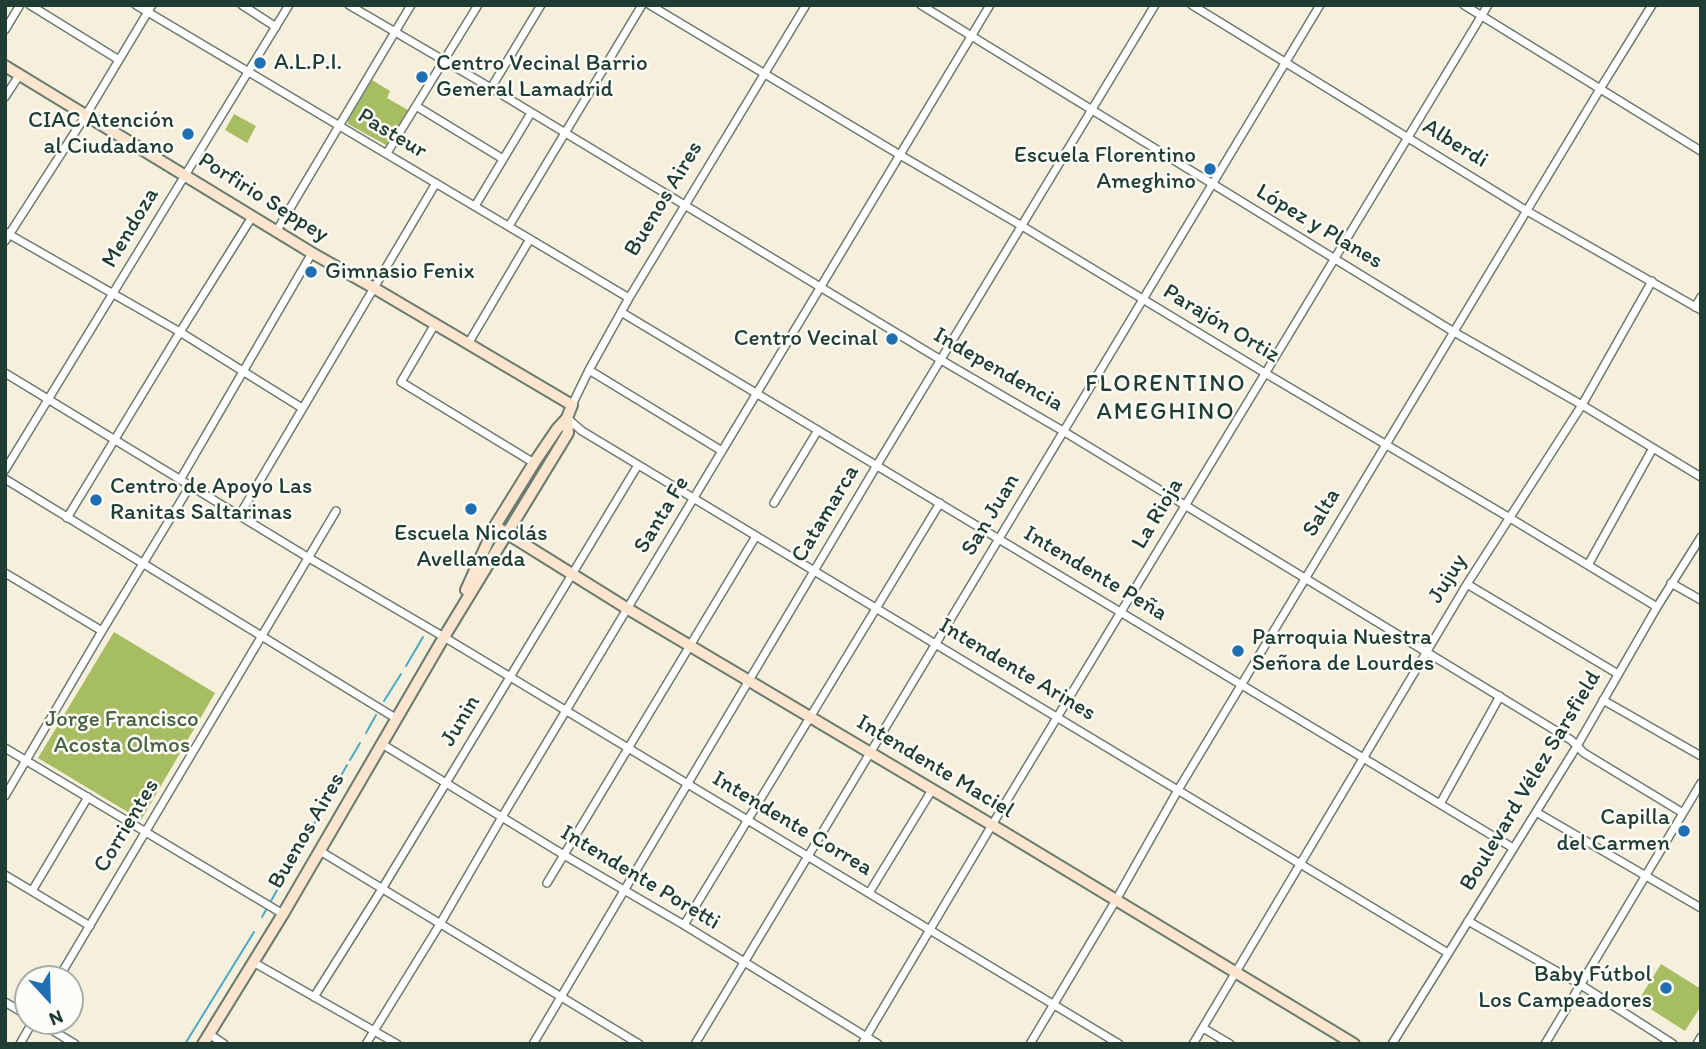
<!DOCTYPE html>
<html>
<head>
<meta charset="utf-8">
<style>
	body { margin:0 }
	#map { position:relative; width:1706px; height:1049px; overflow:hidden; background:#f6efdc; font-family:Itim,sans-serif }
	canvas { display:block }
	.frame { position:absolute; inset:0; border:7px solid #1f3d34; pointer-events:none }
	.north { position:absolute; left:14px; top:965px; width:70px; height:70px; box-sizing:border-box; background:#fdfcf7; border:2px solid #a4b0a9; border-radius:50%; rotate:158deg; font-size:19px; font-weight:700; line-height:28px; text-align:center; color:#1f3d34 }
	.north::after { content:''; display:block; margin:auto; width:24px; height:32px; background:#1f6fb2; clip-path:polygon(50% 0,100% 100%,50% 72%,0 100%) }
</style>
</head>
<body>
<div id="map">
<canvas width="1706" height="1049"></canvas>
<div class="frame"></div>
<div class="north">N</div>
</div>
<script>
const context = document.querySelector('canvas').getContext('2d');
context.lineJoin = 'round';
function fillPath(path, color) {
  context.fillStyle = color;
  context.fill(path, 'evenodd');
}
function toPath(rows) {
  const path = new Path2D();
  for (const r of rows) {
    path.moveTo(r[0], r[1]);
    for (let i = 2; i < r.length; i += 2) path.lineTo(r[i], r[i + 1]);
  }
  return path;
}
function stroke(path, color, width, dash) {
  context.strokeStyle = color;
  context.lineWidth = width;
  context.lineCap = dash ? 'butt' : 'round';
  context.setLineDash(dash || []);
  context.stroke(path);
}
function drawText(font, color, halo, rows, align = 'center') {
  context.font = font + ' Itim,sans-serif';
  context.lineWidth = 5;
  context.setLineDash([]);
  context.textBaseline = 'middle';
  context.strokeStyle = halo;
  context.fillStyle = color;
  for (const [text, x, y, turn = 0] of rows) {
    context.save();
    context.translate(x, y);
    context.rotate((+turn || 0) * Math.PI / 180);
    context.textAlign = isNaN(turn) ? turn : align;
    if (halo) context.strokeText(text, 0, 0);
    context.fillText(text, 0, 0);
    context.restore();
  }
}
fillPath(toPath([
	[372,80,390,91,387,98,408,110,386,145,348,124,348,120],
	[234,114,256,126,247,143,225,130],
	[114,632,215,693,141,820,38,758],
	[1661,964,1701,989,1701,1006,1685,1031,1638,1001]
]), '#a6bd62');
stroke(toPath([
	[406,666,423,637],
	[384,701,401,674],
	[366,733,376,715],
	[350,760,360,743],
	[271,901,347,765],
	[262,917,266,910],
	[185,1044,254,932]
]), '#49aac8', 2);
const minor = toPath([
	[30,5,119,60],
	[136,5,629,298],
	[242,5,276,27],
	[349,5,491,88,941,360,1063,431,1571,740,1584,753,1683,813],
	[650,5,900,155,1022,226,1265,373,1510,518,1657,607],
	[921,5,1454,332,1582,405,1701,477],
	[1192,5,1527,211,1701,310],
	[1464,5,1701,151],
	[5,30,20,5],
	[491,88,541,5],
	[5,97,20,74],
	[416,106,503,159],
	[387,153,478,5],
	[475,206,531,113],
	[509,226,642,5],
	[5,232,180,332,302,408],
	[276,232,411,5],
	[5,241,86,115,152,5],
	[1695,307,1701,297],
	[621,312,1513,848],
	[435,324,401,382,534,463],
	[468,344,530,239],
	[589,370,722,451],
	[5,373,309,558,444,637,1119,1044],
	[572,405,589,370,629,298,806,5],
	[567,418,582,431,1448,953],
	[5,470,289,5],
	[5,479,397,719],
	[180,480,312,253],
	[774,503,818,430],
	[239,516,436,183],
	[67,518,180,332,252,217],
	[1588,565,1653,448],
	[5,573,102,631],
	[1671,583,1701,600],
	[1467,584,1618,674],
	[1603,700,1701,756],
	[382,744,564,855,684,925,878,1044],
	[5,748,283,914],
	[5,796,102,631,190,486],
	[1440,804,1500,696],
	[1536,812,1701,908],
	[320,851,639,1044],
	[5,875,90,926],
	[547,883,756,536],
	[32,891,88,797],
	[869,893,932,790],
	[1468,921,1581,985,1673,1044],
	[684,925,940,503],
	[253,962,397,1044],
	[58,979,336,511],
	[314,997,382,889,638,465],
	[5,1002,28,1016],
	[37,1021,75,1044],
	[1203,1028,1230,1044],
	[209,1034,224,1044],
	[20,1044,33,1021],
	[366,1044,440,924,502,817,990,5],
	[533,1044,877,465,1155,5],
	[695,1044,1320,5],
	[862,1044,992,825,1488,5],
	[1030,1044,1116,900,1178,790,1600,89,1652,5],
	[1193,1044,1467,584,1582,405,1652,281],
	[1392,1044,1577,746,1657,607,1701,537],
	[1545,1044,1701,783],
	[1697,1044,1701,1037]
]);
const secondary = toPath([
	[5,66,312,253,374,288,572,405,567,418,568,433,444,637,283,914,203,1044],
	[495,526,628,609,992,825,1354,1044],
	[466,590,495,526,534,463,557,429,567,418]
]);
stroke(minor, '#6a7b6f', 10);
stroke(secondary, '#6a7b6f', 14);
stroke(minor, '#fff', 7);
stroke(secondary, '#fce5cf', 10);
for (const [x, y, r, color] of [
	[260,63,7,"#1f6fb2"],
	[422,77,7,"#1f6fb2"],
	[188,134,7,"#1f6fb2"],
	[1210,169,7,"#1f6fb2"],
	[311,272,7,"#1f6fb2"],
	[892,339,7,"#1f6fb2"],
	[96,500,7,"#1f6fb2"],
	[471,509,7,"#1f6fb2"],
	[1238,651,7,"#1f6fb2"],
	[1684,831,7,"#1f6fb2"],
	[1666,988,7,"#1f6fb2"]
]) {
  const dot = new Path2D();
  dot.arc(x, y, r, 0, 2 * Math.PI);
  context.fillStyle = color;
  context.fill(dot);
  stroke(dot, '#fdfcf7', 2.5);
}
drawText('23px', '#1f3d34', '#fdfcf7', [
	["A.L.P.I.",274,63],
	["Centro Vecinal Barrio",436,64],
	["General Lamadrid",436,90],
	["CIAC Atención",174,121,"right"],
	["al Ciudadano",174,147,"right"],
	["Escuela Florentino",1196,156,"right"],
	["Ameghino",1196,182,"right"],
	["Gimnasio Fenix",325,272],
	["Centro Vecinal",878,339,"right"],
	["Centro de Apoyo Las",110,487],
	["Ranitas Saltarinas",110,513],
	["Escuela Nicolás",471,534,"center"],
	["Avellaneda",471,560,"center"],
	["Parroquia Nuestra",1252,638],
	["Señora de Lourdes",1252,664],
	["Capilla",1670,818,"right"],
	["del Carmen",1670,844,"right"],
	["Baby Fútbol",1652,975,"right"],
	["Los Campeadores",1652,1001,"right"]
], 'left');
drawText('23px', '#1f3d34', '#fdfcf7', [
	["Pasteur",392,134,31],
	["Alberdi",1455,144,32],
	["Porfirio Seppey",263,198,32],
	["Buenos Aires",664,199,-59],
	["López y Planes",1319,227,31],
	["Mendoza",131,228,-59],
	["Parajón Ortiz",1221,324,31],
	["Independencia",998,370,30],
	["Salta",1322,513,-59],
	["Catamarca",826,514,-59],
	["La Rioja",1158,514,-59],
	["Santa Fe",662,515,-59],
	["San Juan",991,515,-59],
	["Intendente Peña",1095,574,31],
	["Jujuy",1448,579,-58],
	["Intendente Arines",1017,670,31],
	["Junin",461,721,-59],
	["Intendente Maciel",935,767,31],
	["Boulevard Vélez Sarsfield",1531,781,-59],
	["Intendente Correa",792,824,31],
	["Corrientes",127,826,-59],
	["Buenos Aires",307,831,-60],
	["Intendente Poretti",640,878,31]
]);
drawText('23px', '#486342', '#fdfcf7', [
	["Jorge Francisco",122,720],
	["Acosta Olmos",122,746]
]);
context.letterSpacing = '2px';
drawText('24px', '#1f3d34', '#fdfcf7', [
	["FLORENTINO",1166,385],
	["AMEGHINO",1166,413]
]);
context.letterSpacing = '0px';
</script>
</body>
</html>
